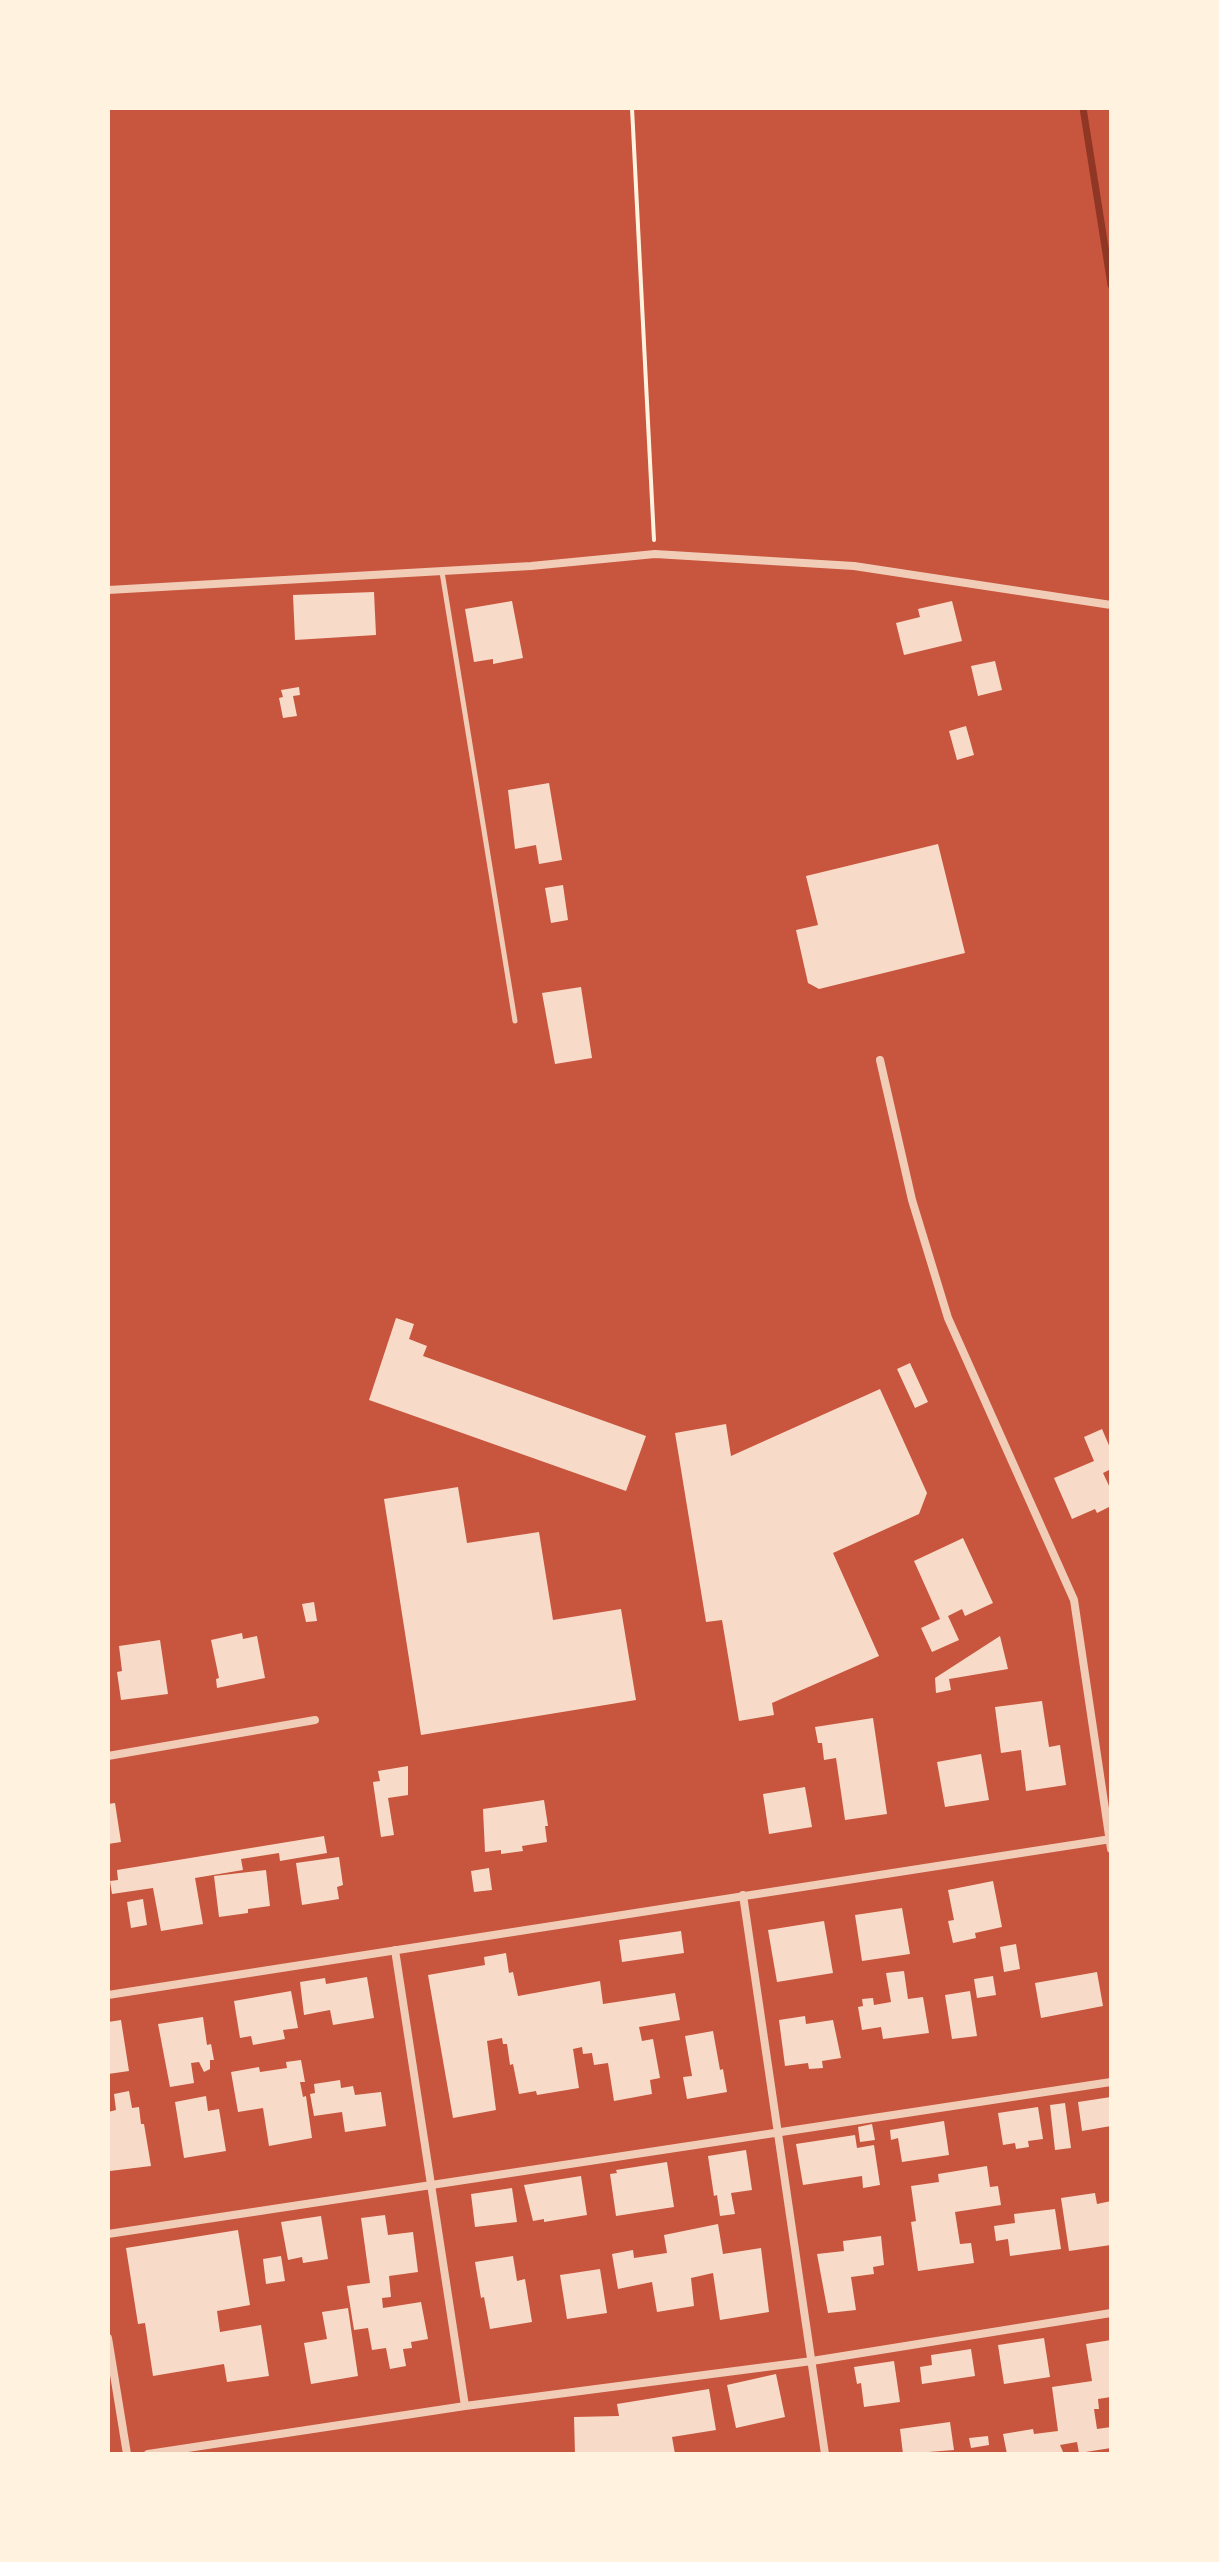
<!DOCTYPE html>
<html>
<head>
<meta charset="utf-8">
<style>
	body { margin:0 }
	#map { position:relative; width:1219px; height:2562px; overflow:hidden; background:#c8553d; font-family:Literata,serif }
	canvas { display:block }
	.frame { position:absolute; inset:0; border:110px solid #fff3e0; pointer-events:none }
</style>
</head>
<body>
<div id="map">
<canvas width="1219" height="2562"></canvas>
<div class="frame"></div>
</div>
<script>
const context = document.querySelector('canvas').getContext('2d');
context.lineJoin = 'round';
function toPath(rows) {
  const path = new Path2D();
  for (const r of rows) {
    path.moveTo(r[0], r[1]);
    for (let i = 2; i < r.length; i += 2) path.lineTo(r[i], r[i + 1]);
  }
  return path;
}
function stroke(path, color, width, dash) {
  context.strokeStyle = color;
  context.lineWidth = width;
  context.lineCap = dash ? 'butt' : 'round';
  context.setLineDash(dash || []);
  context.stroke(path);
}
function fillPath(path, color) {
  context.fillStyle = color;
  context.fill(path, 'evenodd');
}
stroke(toPath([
	[1083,108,1111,285]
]), '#8f3625', 7);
fillPath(toPath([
	[374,592,376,635,295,640,293,595],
	[512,601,523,658,493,664,493,659,474,662,465,609],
	[952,601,962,641,904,655,896,623,920,617,918,609],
	[995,661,1002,690,978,696,971,666],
	[299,687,300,695,293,696,297,716,283,718,279,698,283,697,281,690],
	[966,726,974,755,957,760,949,731],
	[549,783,562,860,539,864,536,845,515,849,508,790],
	[938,844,965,953,819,989,808,983,796,930,818,925,806,876],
	[563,885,568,920,551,923,545,888],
	[581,987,592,1058,555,1064,542,993],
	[396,1318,414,1324,409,1339,427,1346,423,1356,646,1436,626,1491,369,1400],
	[910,1363,928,1402,915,1408,897,1369],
	[880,1389,927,1493,919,1514,833,1553,879,1656,772,1703,774,1715,739,1721,722,1620,706,1622,675,1433,726,1424,731,1456],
	[1102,1429,1111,1450,1111,1469,1103,1473,1111,1490,1111,1506,1097,1513,1095,1509,1072,1519,1054,1478,1094,1461,1084,1437],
	[458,1487,467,1543,539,1532,553,1620,621,1609,636,1700,421,1735,384,1499],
	[963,1538,993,1603,965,1616,962,1609,948,1616,959,1640,932,1652,921,1628,940,1619,914,1561],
	[314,1602,317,1621,306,1622,302,1604],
	[242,1633,243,1639,257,1636,265,1678,217,1688,216,1679,219,1678,211,1640],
	[1000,1636,1008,1669,949,1679,951,1690,936,1693,935,1678],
	[160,1640,168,1694,121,1700,117,1672,122,1671,119,1646],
	[1042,1701,1049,1747,1060,1745,1066,1785,1026,1791,1021,1750,1001,1753,995,1707],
	[873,1718,887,1814,845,1820,836,1758,824,1760,822,1743,818,1743,815,1727],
	[981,1754,989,1800,945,1807,937,1762],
	[408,1766,408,1795,388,1798,394,1835,381,1837,373,1782,380,1781,378,1771],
	[805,1787,812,1827,769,1834,763,1794],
	[544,1800,548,1826,545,1826,547,1842,522,1846,523,1851,501,1854,501,1850,485,1852,483,1809],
	[115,1803,121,1842,108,1844,108,1804],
	[324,1836,327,1853,280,1861,279,1853,241,1859,243,1870,195,1878,203,1924,161,1931,153,1888,112,1894,110,1881,118,1880,117,1870],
	[339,1857,343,1885,337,1887,339,1899,302,1905,296,1863],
	[489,1868,492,1890,474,1892,471,1871],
	[266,1870,270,1906,248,1909,248,1913,219,1917,214,1876],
	[993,1881,1002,1927,975,1933,976,1938,953,1943,948,1921,954,1920,948,1890],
	[143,1899,147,1925,131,1928,127,1902],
	[902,1908,910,1954,862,1961,855,1915],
	[824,1921,833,1973,777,1982,768,1930],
	[681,1931,684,1953,622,1962,619,1940],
	[1016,1944,1020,1969,1004,1972,1000,1947],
	[506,1953,509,1973,513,1972,518,1996,600,1981,603,2004,675,1993,680,2020,639,2027,642,2041,653,2039,660,2078,650,2080,652,2094,614,2101,608,2063,594,2065,592,2053,583,2054,582,2047,573,2049,579,2088,537,2095,536,2091,519,2094,513,2064,510,2065,507,2044,503,2044,502,2038,487,2041,496,2110,453,2118,428,1975,485,1965,484,1957],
	[904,1971,908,1999,923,1997,929,2033,883,2039,881,2027,862,2030,858,2007,863,2006,862,1999,873,1998,874,2005,891,2002,886,1973],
	[1097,1972,1103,2006,1041,2018,1035,1983],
	[993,1976,996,1995,977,1998,974,1979],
	[367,1977,374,2018,333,2025,330,2010,304,2015,300,1982,325,1978,326,1984],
	[291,1991,298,2028,283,2030,285,2039,253,2045,251,2036,240,2038,234,2001],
	[970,1991,977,2036,952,2039,945,1995],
	[805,2016,806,2024,833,2020,841,2058,822,2061,823,2068,809,2069,808,2063,785,2066,779,2020],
	[203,2017,207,2045,211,2044,214,2060,210,2060,210,2069,204,2072,199,2062,191,2063,194,2083,170,2087,158,2024],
	[121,2020,129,2071,108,2074,108,2022],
	[713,2031,720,2070,723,2069,727,2092,687,2099,683,2077,692,2076,685,2036],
	[301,2060,305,2082,300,2082,303,2097,306,2096,312,2138,269,2146,263,2108,238,2112,231,2072,259,2067,260,2072,287,2068,286,2062],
	[340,2080,341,2088,353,2086,355,2095,381,2092,386,2126,345,2132,342,2112,314,2116,310,2094,315,2093,314,2084],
	[129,2091,132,2108,139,2107,141,2124,144,2124,151,2166,110,2171,108,2112,116,2110,114,2094],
	[206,2096,208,2111,219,2109,226,2151,184,2158,175,2102],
	[1111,2097,1111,2126,1082,2131,1078,2102],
	[1065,2103,1071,2148,1055,2150,1050,2105],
	[1038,2107,1043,2139,1028,2141,1029,2147,1016,2149,1015,2143,1003,2145,998,2113],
	[944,2121,949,2155,902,2162,898,2138,891,2140,890,2130],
	[872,2124,875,2140,860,2142,858,2127],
	[855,2135,857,2148,874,2145,880,2185,863,2188,862,2176,803,2185,796,2144],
	[746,2150,752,2190,731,2193,735,2214,720,2216,717,2195,714,2196,708,2156],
	[667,2162,674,2207,616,2216,610,2174,617,2173,616,2170],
	[987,2166,990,2187,998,2186,1001,2205,955,2212,960,2244,971,2243,974,2263,918,2271,911,2222,916,2221,911,2186,939,2182,938,2174],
	[581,2176,587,2215,544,2222,544,2219,533,2221,524,2185],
	[512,2188,517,2222,475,2227,471,2194],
	[1095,2193,1097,2204,1111,2201,1111,2245,1069,2251,1061,2198],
	[1055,2209,1061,2249,1010,2256,1008,2239,996,2241,994,2226,1015,2223,1014,2214],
	[385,2215,388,2235,413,2232,418,2272,389,2276,391,2297,382,2298,383,2308,421,2302,428,2339,411,2342,412,2348,403,2349,406,2366,390,2369,386,2348,372,2350,368,2328,354,2330,347,2286,370,2283,361,2218],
	[321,2216,328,2259,303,2263,302,2257,288,2260,281,2222],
	[718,2224,723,2254,761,2248,769,2312,720,2320,713,2273,691,2278,694,2306,657,2312,652,2282,618,2289,612,2254,633,2250,634,2258,667,2253,664,2235],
	[238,2230,250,2305,217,2311,220,2332,261,2325,269,2376,227,2382,224,2364,153,2376,145,2323,138,2324,126,2248],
	[881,2236,884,2265,873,2267,874,2274,851,2277,856,2310,828,2313,817,2254,844,2251,843,2241],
	[281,2256,285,2281,266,2284,263,2259],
	[513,2256,517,2281,525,2279,532,2322,490,2329,484,2297,481,2298,475,2262],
	[600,2269,607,2313,567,2319,560,2275],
	[348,2308,358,2376,311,2384,304,2343,327,2339,322,2312],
	[1044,2338,1050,2377,1004,2384,998,2345],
	[1111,2340,1111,2397,1098,2399,1099,2409,1094,2409,1097,2429,1111,2427,1111,2448,1079,2453,1077,2442,1060,2445,1064,2454,1007,2454,1003,2434,1033,2429,1034,2434,1058,2431,1052,2387,1092,2381,1086,2344],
	[971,2349,975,2376,922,2384,920,2367,932,2365,931,2355],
	[894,2361,900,2402,864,2407,861,2383,857,2384,854,2367],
	[776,2374,785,2417,736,2428,727,2385],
	[709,2389,716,2430,672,2437,675,2454,575,2454,574,2417,619,2416,617,2404],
	[950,2422,954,2450,903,2454,900,2429],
	[988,2436,989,2445,971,2448,969,2438]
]), '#f7dbc8');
stroke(toPath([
	[632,108,654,540]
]), '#fff3e0', 4);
stroke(toPath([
	[442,572,515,1021]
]), '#f1ccb7', 5);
stroke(toPath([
	[108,590,531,566,655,554,854,566,1111,605],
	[880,1060,912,1200,948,1318,1074,1600,1111,1849],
	[108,1756,315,1720],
	[743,1895,825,2454],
	[395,1950,465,2406],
	[108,1995,1111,1839],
	[108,2234,1111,2082],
	[108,2338,127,2454],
	[148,2454,465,2406,812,2361,1111,2313]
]), '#f1ccb7', 8);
</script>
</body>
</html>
